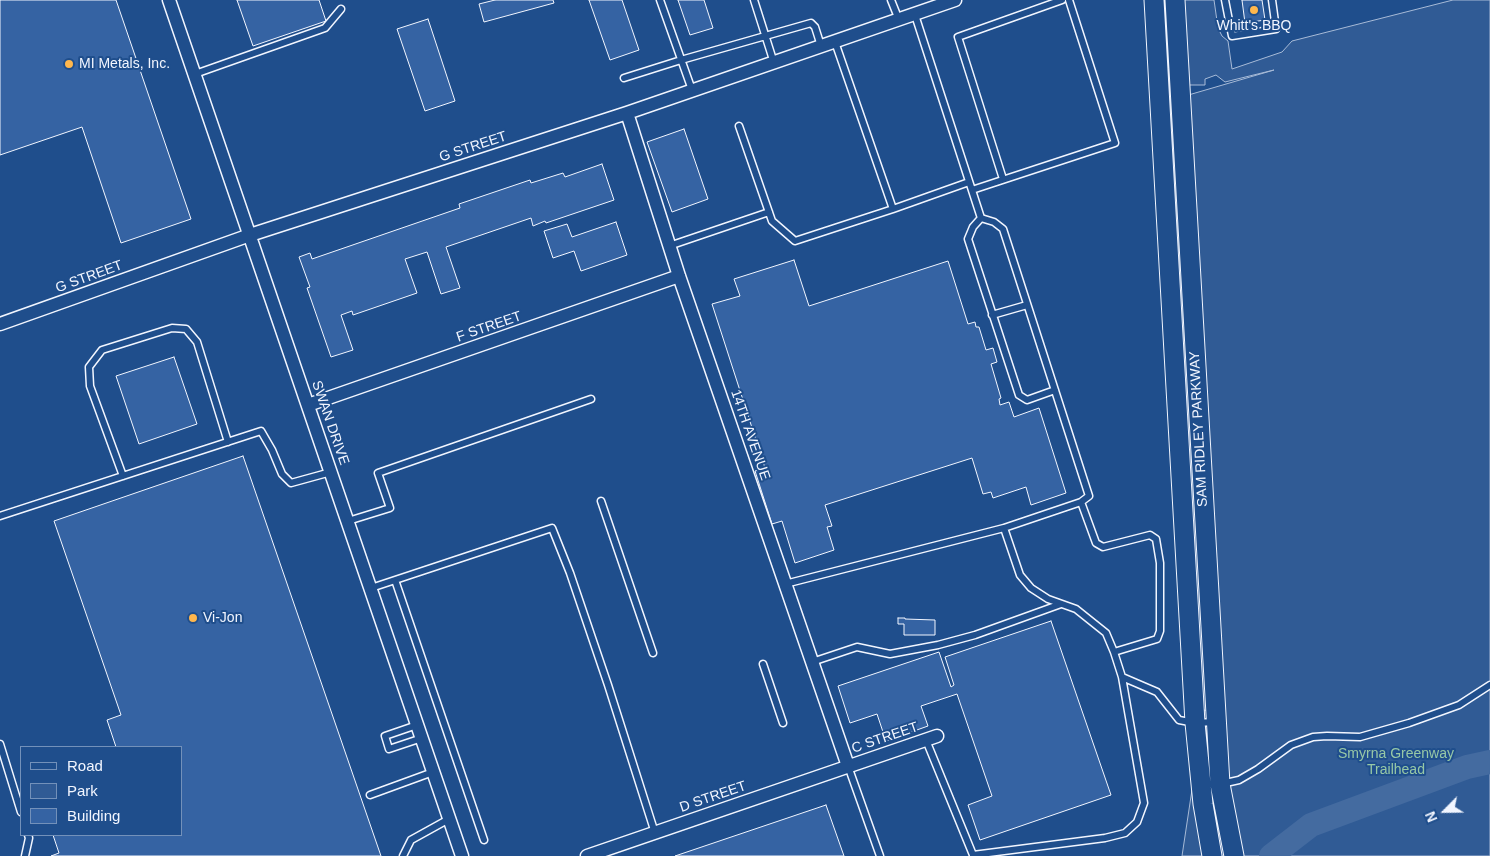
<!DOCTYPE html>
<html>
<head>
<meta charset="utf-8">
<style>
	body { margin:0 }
	#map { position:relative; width:1490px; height:856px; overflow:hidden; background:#1f4e8c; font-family:Arial,sans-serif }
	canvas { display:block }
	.legend { position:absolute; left:20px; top:746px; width:162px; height:90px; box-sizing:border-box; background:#1f4e8c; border:1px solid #7391ba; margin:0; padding:6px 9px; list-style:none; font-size:15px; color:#f2f6ff }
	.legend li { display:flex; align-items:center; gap:10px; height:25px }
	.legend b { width:25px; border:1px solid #7391ba }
	.north { position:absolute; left:1420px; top:786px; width:50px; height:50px; -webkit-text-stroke:4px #1f4e8c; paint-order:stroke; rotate:247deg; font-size:14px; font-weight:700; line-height:20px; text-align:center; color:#f2f6ff }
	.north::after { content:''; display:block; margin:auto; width:18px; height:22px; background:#f2f6ff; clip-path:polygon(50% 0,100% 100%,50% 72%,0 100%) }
</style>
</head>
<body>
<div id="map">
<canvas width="1490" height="856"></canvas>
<ul class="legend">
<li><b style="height:6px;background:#1f4e8c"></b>Road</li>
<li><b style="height:14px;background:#305b95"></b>Park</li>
<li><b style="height:14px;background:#3563a3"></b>Building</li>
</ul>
<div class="north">N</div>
</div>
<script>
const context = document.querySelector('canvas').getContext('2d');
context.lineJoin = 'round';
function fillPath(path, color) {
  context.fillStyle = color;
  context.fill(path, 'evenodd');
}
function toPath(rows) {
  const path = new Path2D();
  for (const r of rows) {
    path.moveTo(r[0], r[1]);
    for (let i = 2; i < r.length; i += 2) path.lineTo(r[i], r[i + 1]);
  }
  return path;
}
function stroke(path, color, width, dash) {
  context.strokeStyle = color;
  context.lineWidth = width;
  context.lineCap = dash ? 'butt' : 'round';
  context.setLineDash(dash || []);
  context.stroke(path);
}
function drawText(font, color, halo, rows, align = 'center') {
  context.font = font + ' Arial,sans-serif';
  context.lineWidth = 4;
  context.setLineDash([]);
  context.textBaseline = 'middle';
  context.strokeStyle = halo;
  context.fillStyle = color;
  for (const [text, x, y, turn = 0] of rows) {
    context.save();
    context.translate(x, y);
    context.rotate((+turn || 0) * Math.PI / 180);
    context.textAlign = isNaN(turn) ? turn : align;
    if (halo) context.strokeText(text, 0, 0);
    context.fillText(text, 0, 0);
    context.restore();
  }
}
const green = toPath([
	[1183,0,1214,0,1218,28,1222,36,1228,41,1232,69,1282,52,1292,41,1453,0,1490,0,1490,856,1182,856,1204,710,1224,714,1185,96,1274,70,1225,82,1216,75,1205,79,1205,85,1187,85,1183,0]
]);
fillPath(green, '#305b95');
stroke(green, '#a8bbd7', 1);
stroke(toPath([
	[1271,856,1311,825,1467,767,1490,762]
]), '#446ba0', 24);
const building = toPath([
	[0,0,116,0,191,219,121,243,82,127,0,155,0,0],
	[237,0,319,0,326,21,253,46,237,0],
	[495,0,553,0,554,3,484,22,479,4,495,0],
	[589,0,622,0,639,50,610,60,589,0],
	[678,0,704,0,713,28,690,35,678,0],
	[1242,0,1262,0,1265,20,1245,23,1242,0],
	[428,19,455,101,425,111,397,29,428,19],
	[684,129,708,199,672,212,647,142,684,129],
	[602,164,614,200,546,223,545,221,533,226,531,218,446,247,460,288,441,294,427,252,405,259,417,293,353,315,352,311,341,315,353,350,331,357,307,288,310,287,299,257,310,253,312,259,460,208,459,204,530,180,531,183,563,173,565,177,602,164],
	[616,222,627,255,581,271,574,251,553,258,544,231,567,224,572,237,616,222],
	[794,260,809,306,948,261,968,324,975,322,976,327,979,327,986,350,993,348,997,362,991,364,1001,398,999,399,1000,405,1009,402,1014,417,1039,408,1066,493,1031,505,1026,487,993,498,991,492,983,494,972,458,825,505,832,526,827,527,834,550,795,563,782,521,772,524,755,471,765,468,712,304,740,296,734,279,794,260],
	[174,357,197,424,139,444,116,376,174,357],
	[243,456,381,856,51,856,59,853,53,835,181,835,181,747,116,747,107,720,121,715,54,521,243,456],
	[898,618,905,618,905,619,935,620,935,635,904,635,904,624,898,624,898,618],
	[1051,621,1111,795,980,840,968,805,992,796,957,694,921,706,928,726,886,741,877,714,850,723,838,686,939,652,951,687,954,685,945,657,1051,621],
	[826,805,844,856,675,856,826,805]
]);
fillPath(building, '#3563a3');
stroke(building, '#f2f6ff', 1);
const service = toPath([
	[660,0,692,90],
	[754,0,774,63],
	[891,0,899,20],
	[1225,0,1232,36,1276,29,1272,0],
	[915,15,981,218,994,222,1003,229,1089,496,1081,502,1004,528,1020,575,1031,588,1048,599,1076,609,1106,633,1114,652,1122,677,1157,692,1179,720,1195,723,1215,722],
	[195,74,325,28,341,9],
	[624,78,681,60,811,23,815,27,821,46],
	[739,126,772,221,795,241,893,209,835,42],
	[1003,179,958,37,1062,0],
	[972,190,1115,143,1069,0],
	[893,209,969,182],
	[981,218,973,227,968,239,1019,395,1027,400,1055,390],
	[669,246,769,212],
	[992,315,1027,305],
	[123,476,90,386,89,367,102,350,172,328,186,329,197,342,228,442],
	[601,501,653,653],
	[1081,502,1096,543,1103,547,1150,535,1156,539,1160,563,1160,631,1157,639,1114,652],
	[0,516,261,431,272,450,282,474,291,483,331,472],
	[348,521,390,508,378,473,591,399],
	[395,580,484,840],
	[785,584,1004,528],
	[371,588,552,528,570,573,608,685,655,833],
	[812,662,857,647,890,654,938,645,975,635,1061,604],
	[763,664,783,723],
	[417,725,385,736,389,749,422,738],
	[926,740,973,855,1105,838,1125,833,1137,822,1144,803,1122,677],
	[0,744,21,812],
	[848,766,880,856],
	[1221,784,1239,780,1258,769,1291,745,1313,737,1327,736,1360,737,1409,723,1459,705,1490,685],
	[370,795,433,772],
	[25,856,29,838,28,835],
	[403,856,411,840,449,819]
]);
const minor = toPath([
	[169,0,462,856],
	[627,113,679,276,848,766],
	[0,324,250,235,627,113,955,0],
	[308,405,679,276],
	[587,856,937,736]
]);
const primary = toPath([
	[1154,0,1195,723,1203,804,1212,856],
	[1175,0,1220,784,1234,856]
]);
stroke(service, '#f2f6ff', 9);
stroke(minor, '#f2f6ff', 15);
stroke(primary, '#f2f6ff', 21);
stroke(service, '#1f4e8c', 6);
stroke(minor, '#1f4e8c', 12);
stroke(primary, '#1f4e8c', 19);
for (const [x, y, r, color] of [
	[1254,10,5,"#ffb74d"],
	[69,64,5,"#ffb74d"],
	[193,618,5,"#ffb74d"]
]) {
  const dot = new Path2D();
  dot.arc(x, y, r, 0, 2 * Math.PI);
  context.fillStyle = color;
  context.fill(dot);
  stroke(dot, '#1f4e8c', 2);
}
drawText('14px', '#f2f6ff', '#1f4e8c', [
	["Whitt's BBQ",1254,26,"center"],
	["MI Metals, Inc.",79,64],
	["Vi-Jon",203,618]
], 'left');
drawText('14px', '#f2f6ff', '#1f4e8c', [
	["G STREET",473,147,-18],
	["G STREET",89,277,-20],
	["F STREET",489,327,-19],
	["SWAN DRIVE",330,423,71],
	["SAM RIDLEY PARKWAY",1199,429,-93],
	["14TH AVENUE",750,435,71],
	["C STREET",885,738,-19],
	["D STREET",713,797,-19]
]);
drawText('14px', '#97c8a6', '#1f4e8c', [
	["Smyrna Greenway",1396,754],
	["Trailhead",1396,770]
]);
</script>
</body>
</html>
